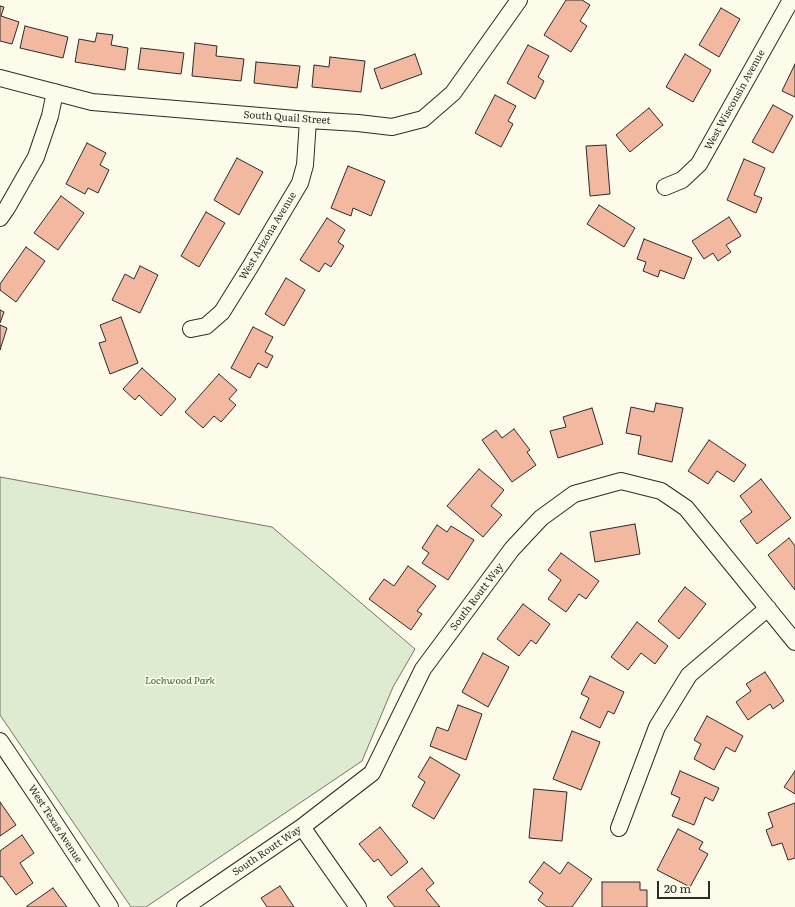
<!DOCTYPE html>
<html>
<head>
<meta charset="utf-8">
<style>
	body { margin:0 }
	#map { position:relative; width:795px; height:907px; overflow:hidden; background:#fdfbea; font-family:Literata,serif }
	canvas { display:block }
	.scale { position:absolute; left:657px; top:881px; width:53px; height:18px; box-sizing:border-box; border:2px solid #2b2b2b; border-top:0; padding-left:5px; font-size:12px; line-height:14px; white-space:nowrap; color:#2b2b2b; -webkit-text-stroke:3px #fdfbea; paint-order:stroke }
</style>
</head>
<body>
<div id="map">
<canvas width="795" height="907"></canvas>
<div class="scale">20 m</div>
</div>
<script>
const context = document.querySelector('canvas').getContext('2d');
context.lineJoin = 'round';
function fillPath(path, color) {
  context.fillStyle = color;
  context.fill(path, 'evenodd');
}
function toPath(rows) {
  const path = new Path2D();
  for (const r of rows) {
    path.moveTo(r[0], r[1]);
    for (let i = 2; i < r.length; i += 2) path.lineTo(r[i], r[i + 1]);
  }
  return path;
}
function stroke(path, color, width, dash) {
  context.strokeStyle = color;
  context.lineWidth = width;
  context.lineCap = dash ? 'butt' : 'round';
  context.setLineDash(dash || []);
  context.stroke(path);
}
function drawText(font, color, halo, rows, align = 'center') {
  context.font = font + ' Literata,serif';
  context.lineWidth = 3;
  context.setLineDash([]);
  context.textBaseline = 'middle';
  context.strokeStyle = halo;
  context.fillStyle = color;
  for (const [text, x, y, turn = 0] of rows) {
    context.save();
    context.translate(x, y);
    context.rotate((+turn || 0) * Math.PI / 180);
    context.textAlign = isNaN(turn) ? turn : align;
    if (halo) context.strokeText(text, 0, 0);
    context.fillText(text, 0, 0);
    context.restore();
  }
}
const green = toPath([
	[0,477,272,527,415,649,393,687,362,761,146,907,131,907,0,715,0,477]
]);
fillPath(green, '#deebd1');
stroke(green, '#74746e', 1);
const building = toPath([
	[566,0,582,0,590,5,580,21,587,26,571,52,544,35,566,0],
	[0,6,4,7,1,16,19,22,12,44,0,41,0,6],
	[721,8,740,19,719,57,699,45,721,8],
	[25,26,68,37,63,58,20,48,25,26],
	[97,33,113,35,111,45,128,48,125,70,75,62,79,39,95,42,97,33],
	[195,43,217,46,216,56,244,59,241,81,192,76,195,43],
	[528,45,549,56,538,77,544,81,535,99,507,83,528,45],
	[141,48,184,53,181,74,138,69,141,48],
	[415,54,422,74,381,89,374,69,415,54],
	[685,54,711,70,693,102,666,87,685,54],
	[330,57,365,61,361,92,312,87,314,65,329,67,330,57],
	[256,62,300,66,297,88,254,83,256,62],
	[795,64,795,97,782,91,795,64],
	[495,95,516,106,508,121,513,124,501,147,475,133,495,95],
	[773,105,793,116,773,153,752,142,773,105],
	[649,108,663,125,630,152,616,135,649,108],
	[87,143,106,153,100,165,109,170,98,193,88,188,85,194,66,184,87,143],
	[606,145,610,194,590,196,586,146,606,145],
	[237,158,263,172,239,215,214,200,237,158],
	[744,159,765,168,754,195,762,198,756,213,727,200,744,159],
	[348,166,385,181,371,216,353,208,351,216,331,208,348,166],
	[61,196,84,213,58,250,34,233,61,196],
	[599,205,635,228,624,247,587,224,599,205],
	[206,212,225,223,199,267,181,256,206,212],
	[729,217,741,236,726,245,731,252,718,261,713,253,704,259,692,241,729,217],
	[327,218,345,230,338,242,344,246,331,267,325,263,319,272,300,260,327,218],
	[644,239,692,258,684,279,660,270,658,277,643,271,646,262,637,259,644,239],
	[26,247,45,261,16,302,0,290,0,284,26,247],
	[140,266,158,275,140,313,112,300,125,274,134,279,140,266],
	[286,278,305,290,284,326,265,314,286,278],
	[0,310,4,312,0,323,0,310],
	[121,317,138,363,110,374,99,343,106,341,100,325,121,317],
	[0,325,7,328,0,350,0,325],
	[253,327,273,337,265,352,273,356,267,368,258,363,250,378,231,368,253,327],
	[142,368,176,399,161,416,139,395,135,400,123,389,142,368],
	[219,374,237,390,229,399,236,405,221,422,214,416,203,428,185,412,219,374],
	[656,403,683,408,672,462,638,454,641,436,626,433,631,407,654,412,656,403],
	[592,408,603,444,558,458,550,431,566,427,563,417,592,408],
	[514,429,530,450,527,452,536,465,512,482,482,440,496,430,502,438,514,429],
	[709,440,746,465,734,482,717,471,708,484,688,471,709,440],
	[479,469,504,490,491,506,502,515,483,537,447,506,479,469],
	[761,479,791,518,757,544,740,521,752,512,740,496,761,479],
	[635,524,640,554,595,562,590,532,635,524],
	[437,525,447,532,451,526,474,540,448,580,422,563,429,553,422,548,437,525],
	[789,538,795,546,795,590,768,555,789,538],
	[561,553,599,581,586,599,579,594,566,612,548,599,561,580,548,570,561,553],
	[408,566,436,586,417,611,422,614,411,630,369,599,384,579,394,586,408,566],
	[685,587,706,604,679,639,658,621,685,587],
	[523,604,550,624,536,644,531,640,519,656,497,639,523,604],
	[637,622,668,646,655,664,641,653,628,670,611,657,637,622],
	[483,653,509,667,488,707,462,692,483,653],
	[765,672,784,701,773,709,770,704,748,720,736,702,751,691,746,684,765,672],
	[590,676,624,692,614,714,608,711,600,728,580,718,589,698,581,694,590,676],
	[458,705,482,714,466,760,430,746,437,727,448,731,458,705],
	[707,716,743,736,735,752,726,747,714,770,694,759,701,744,694,740,707,716],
	[572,731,600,742,581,790,553,779,572,731],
	[430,757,460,775,434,819,412,806,425,782,418,777,430,757],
	[680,771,719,788,713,801,705,797,694,825,672,816,680,798,671,794,680,771],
	[795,771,795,794,784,787,795,771],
	[534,789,567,792,562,841,529,838,534,789],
	[0,802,16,825,0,836,0,802],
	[795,803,795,858,788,860,782,843,772,846,766,830,773,827,768,813,795,803],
	[380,827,408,862,391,876,378,859,374,862,359,844,380,827],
	[678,829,703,842,699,849,708,854,690,887,657,870,678,829],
	[22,835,34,853,20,863,33,883,16,895,2,876,0,877,0,851,22,835],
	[544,862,560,874,568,862,592,879,572,907,547,907,538,900,543,893,529,882,544,862],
	[422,868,434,883,426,890,440,907,395,907,387,897,422,868],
	[602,882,640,882,640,890,647,890,647,907,602,907,602,882],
	[280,886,294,907,267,907,261,898,280,886],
	[53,888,67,907,27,907,27,906,53,888]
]);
fillPath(building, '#f2b8a0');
stroke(building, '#2b2b2b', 1);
const street = toPath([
	[0,78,92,102,308,120,358,123,392,127,423,119,453,93,519,0],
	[665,187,682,180,699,164,791,0],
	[0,218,7,208,36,157,50,116,55,92],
	[191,329,206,326,222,312,250,267,300,183,305,165,308,120],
	[0,741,41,802,110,907],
	[302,827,358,907],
	[619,828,657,727,689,675,768,608],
	[185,907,302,827,372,773,423,669,512,549,541,518,574,494,621,481,661,491,686,508,795,642]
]);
stroke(street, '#2b2b2b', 18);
stroke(street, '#fdfbea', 16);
drawText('10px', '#2b2b2b', '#fdfbea', [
	["West Wisconsin Avenue",735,100,-61],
	["South Quail Street",287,118,4],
	["West Arizona Avenue",268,236,-59],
	["South Routt Way",477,597,-53],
	["West Texas Avenue",55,824,57],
	["South Routt Way",267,851,-34]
]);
drawText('italic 10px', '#34623c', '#fdfbea', [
	["Lochwood Park",180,681]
]);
</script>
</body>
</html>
